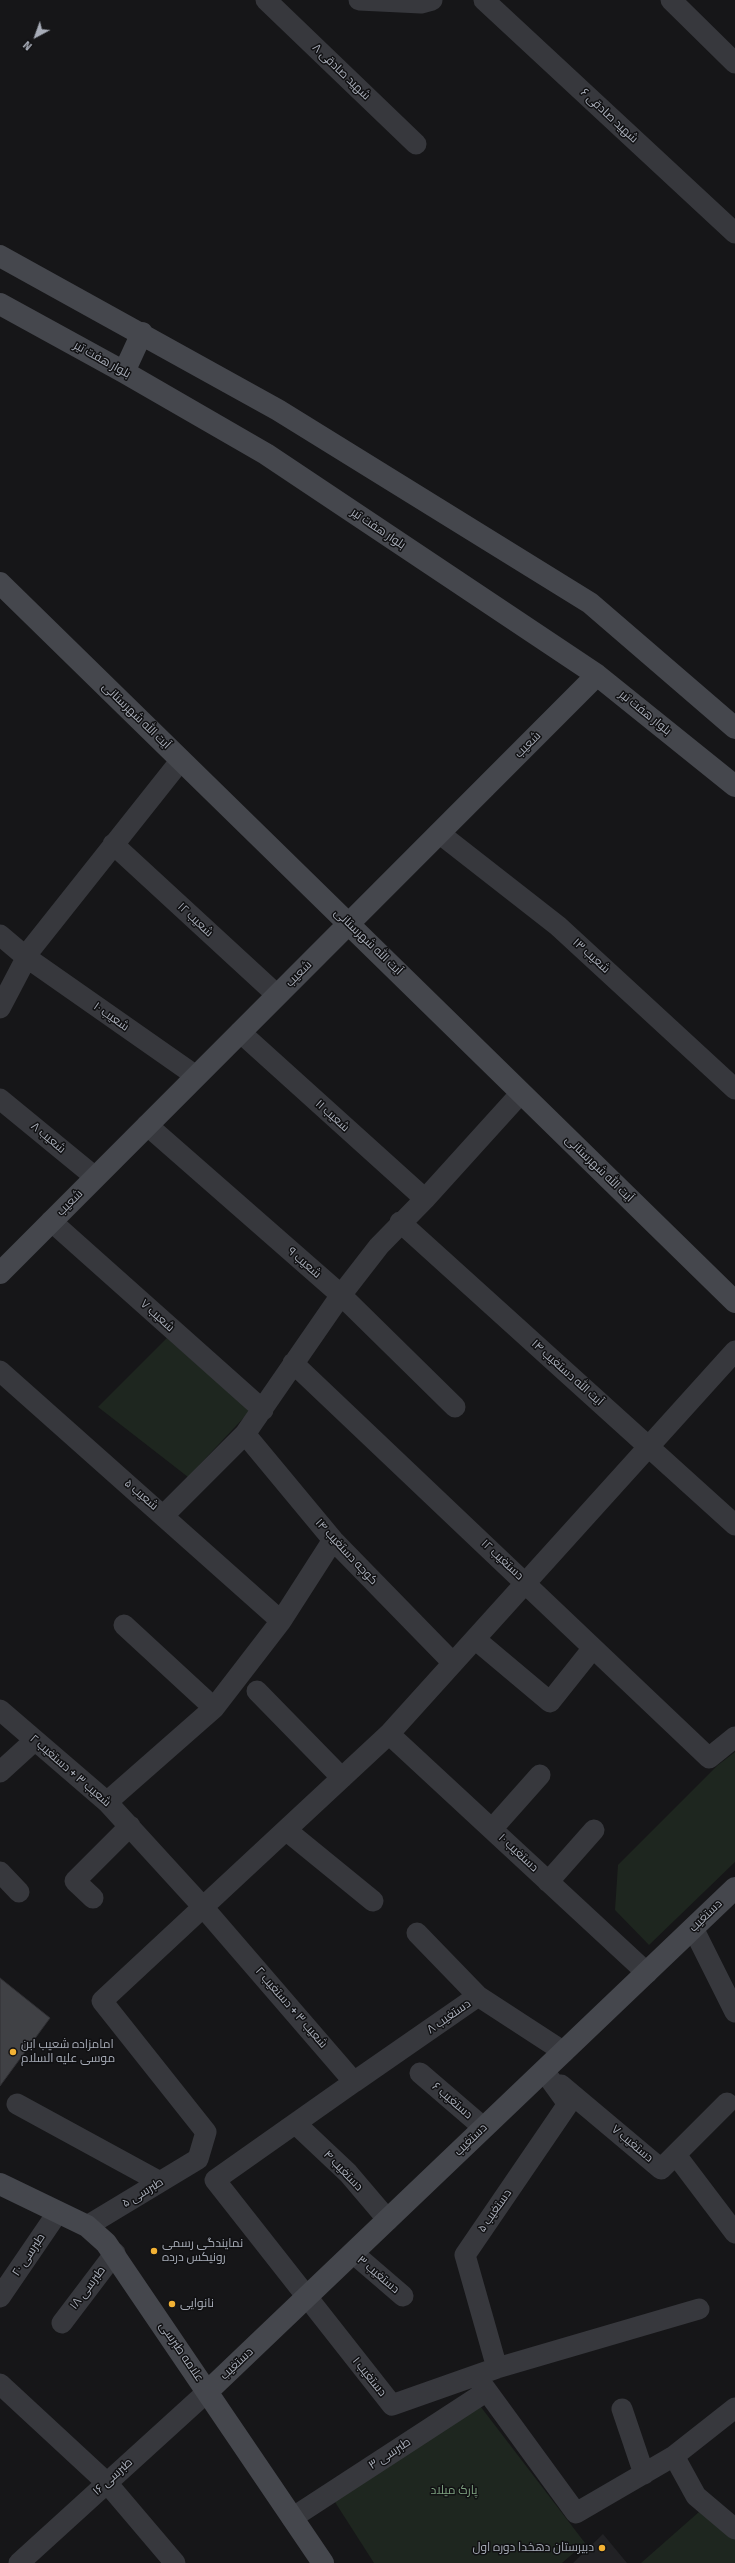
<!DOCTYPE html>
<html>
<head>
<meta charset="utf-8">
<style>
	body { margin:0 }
	#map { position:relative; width:735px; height:2563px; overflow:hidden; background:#161618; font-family:Signika,sans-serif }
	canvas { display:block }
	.north { position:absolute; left:16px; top:16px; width:40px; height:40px; -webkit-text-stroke:3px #111113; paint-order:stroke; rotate:221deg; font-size:11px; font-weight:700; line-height:16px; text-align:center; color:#a8adb8 }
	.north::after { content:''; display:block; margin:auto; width:14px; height:18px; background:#a8adb8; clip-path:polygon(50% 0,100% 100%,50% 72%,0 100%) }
</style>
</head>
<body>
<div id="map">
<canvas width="735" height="2563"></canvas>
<div class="north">N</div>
</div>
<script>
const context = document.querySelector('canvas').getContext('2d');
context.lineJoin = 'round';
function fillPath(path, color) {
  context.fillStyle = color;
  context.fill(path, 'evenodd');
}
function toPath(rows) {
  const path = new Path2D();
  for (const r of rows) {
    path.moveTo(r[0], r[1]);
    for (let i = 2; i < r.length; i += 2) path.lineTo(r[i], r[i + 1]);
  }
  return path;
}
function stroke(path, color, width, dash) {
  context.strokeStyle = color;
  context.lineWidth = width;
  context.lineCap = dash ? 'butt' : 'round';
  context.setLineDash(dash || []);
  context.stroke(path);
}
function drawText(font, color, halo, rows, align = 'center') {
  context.font = font + ' Signika,Cairo,sans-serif';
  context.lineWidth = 3;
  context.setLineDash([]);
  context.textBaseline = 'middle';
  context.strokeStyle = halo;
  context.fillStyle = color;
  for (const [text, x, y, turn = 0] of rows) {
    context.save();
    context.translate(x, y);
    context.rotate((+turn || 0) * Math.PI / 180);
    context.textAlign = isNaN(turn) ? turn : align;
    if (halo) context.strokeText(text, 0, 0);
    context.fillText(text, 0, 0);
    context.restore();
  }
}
fillPath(toPath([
	[603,2534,627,2563,573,2563]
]), '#222225');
fillPath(toPath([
	[167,1338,250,1411,188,1477,98,1407],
	[735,1752,735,1862,649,1945,615,1910,618,1865,718,1765],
	[471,2394,585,2543,562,2563,374,2563,326,2488],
	[708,2504,735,2525,735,2563,641,2563]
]), '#1e261f');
const building = toPath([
	[0,1978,50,2018,0,2086,0,1978]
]);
fillPath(building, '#404145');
stroke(building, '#303034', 1);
stroke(toPath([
	[266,0,416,144],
	[359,0,421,3,432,0],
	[484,0,735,233],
	[671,0,735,63],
	[439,833,558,926,735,1089],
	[113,844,277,995],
	[0,935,26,957,196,1076],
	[0,1008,31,949,181,760],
	[240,1032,425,1199],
	[0,1099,95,1177],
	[147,1125,341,1295,455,1407],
	[51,1221,263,1410],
	[400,1222,735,1525],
	[293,1363,709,1758,735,1737],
	[0,1371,281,1621],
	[245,1434,333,1540,453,1663],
	[164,1515,245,1434,341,1295,379,1246,425,1199,521,1093],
	[124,1625,214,1708],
	[475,1639,550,1702,593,1648],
	[257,1691,342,1778],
	[0,1710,107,1802,203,1907,354,2082,215,2180,392,2405,497,2368,699,2309],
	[389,1734,647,1973],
	[0,1772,34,1741],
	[107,1802,214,1708,281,1621,333,1540],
	[492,1829,540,1775],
	[286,1830,373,1901],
	[0,1872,19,1892],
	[548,1882,594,1830],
	[93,1898,75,1881,130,1826],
	[693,1928,735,2012],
	[417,1933,478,1996],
	[420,2073,484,2128],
	[354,2082,478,1996,564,2052],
	[561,2085,661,2169,727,2103],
	[17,2104,160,2182],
	[296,2124,348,2173,388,2220],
	[676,2155,735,2233],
	[198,2159,206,2132,102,2001,389,1734,735,1351],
	[87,2226,198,2159],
	[353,2253,403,2296],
	[0,2297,58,2212],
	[62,2323,115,2253],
	[497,2368,465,2255,568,2104,544,2071],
	[476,2376,576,2513,674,2456],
	[0,2384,107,2483,175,2563],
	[735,2408,674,2456,696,2496,735,2529],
	[622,2409,644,2474],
	[292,2518,487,2391],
	[19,2563,207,2392]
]), '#37383d', 21);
stroke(toPath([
	[0,256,278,410,590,603,735,728],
	[0,304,124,372,266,454,597,675,735,786],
	[124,372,142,333],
	[0,583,735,1302],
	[0,1273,597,675],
	[0,2184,87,2226,106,2243,323,2563],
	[207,2392,735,1888]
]), '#45474d', 22);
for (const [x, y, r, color] of [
	[13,2052,4,"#f2b134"],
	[154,2251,4,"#f2b134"],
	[172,2304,4,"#f2b134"],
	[602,2548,4,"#f2b134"]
]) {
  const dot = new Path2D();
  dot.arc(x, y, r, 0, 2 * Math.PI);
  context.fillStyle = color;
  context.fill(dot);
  stroke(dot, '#111113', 1.5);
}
drawText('12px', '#a8adb8', '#111113', [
	["شهید صادقی ۸",341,72,44],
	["شهید صادقی ۶",609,116,43],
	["بلوار هفت تیر",102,360,29],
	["بلوار هفت تیر",378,529,34],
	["بلوار هفت تیر",645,713,39],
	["آیت الله شهرستانی",136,716,44],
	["شعیب",528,745,-45],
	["شعیب ۱۲",195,920,43],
	["آیت الله شهرستانی",368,942,44],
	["شعیب ۱۳",591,956,42],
	["شعیب",299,974,-45],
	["شعیب ۱۰",111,1017,35],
	["شعیب ۱۱",332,1116,42],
	["شعیب ۸",48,1138,40],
	["آیت الله شهرستانی",599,1169,44],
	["شعیب",70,1203,-45],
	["شعیب ۹",304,1263,41],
	["شعیب ۷",157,1316,42],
	["آیت الله دستغیب ۱۴",567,1373,42],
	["شعیب ۵",141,1495,41],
	["کوچه دستغیب ۱۴",346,1552,47],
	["دستغیب ۱۲",502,1560,43],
	["شعیب ۳ + دستغیب ۲",70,1771,41],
	["دستغیب ۱۰",518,1853,43],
	["دستغیب",706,1916,-44],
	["شعیب ۳ + دستغیب ۲",291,2008,49],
	["دستغیب ۸",449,2017,-35],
	["دستغیب ۶",452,2101,41],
	["دستغیب",471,2140,-44],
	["دستغیب ۷",632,2144,40],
	["دستغیب ۴",343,2171,46],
	["طبرسی ۵",143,2193,-31],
	["دستغیب ۵",495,2211,-55],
	["طبرسی ۲۰",29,2255,-56],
	["دستغیب ۳",378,2275,40],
	["طبرسی ۱۸",88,2288,-53],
	["علامه طبرسی",181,2352,56],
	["دستغیب",237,2364,-43],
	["دستغیب ۱",369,2377,51],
	["طبرسی ۳",390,2454,-33],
	["طبرسی ۱۶",113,2477,-42]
]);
drawText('12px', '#a8adb8', '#111113', [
	["امامزاده شعیب ابن",21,2045],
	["موسی علیه السلام",21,2059],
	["نمایندگی رسمی",162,2244],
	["رونیکس درده",162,2258],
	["نانوایی",180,2304],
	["دبیرستان دهخدا دوره اول",594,2548,"right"]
], 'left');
drawText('12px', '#7fa381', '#111113', [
	["پارک میلاد",454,2491]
]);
</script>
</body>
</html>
